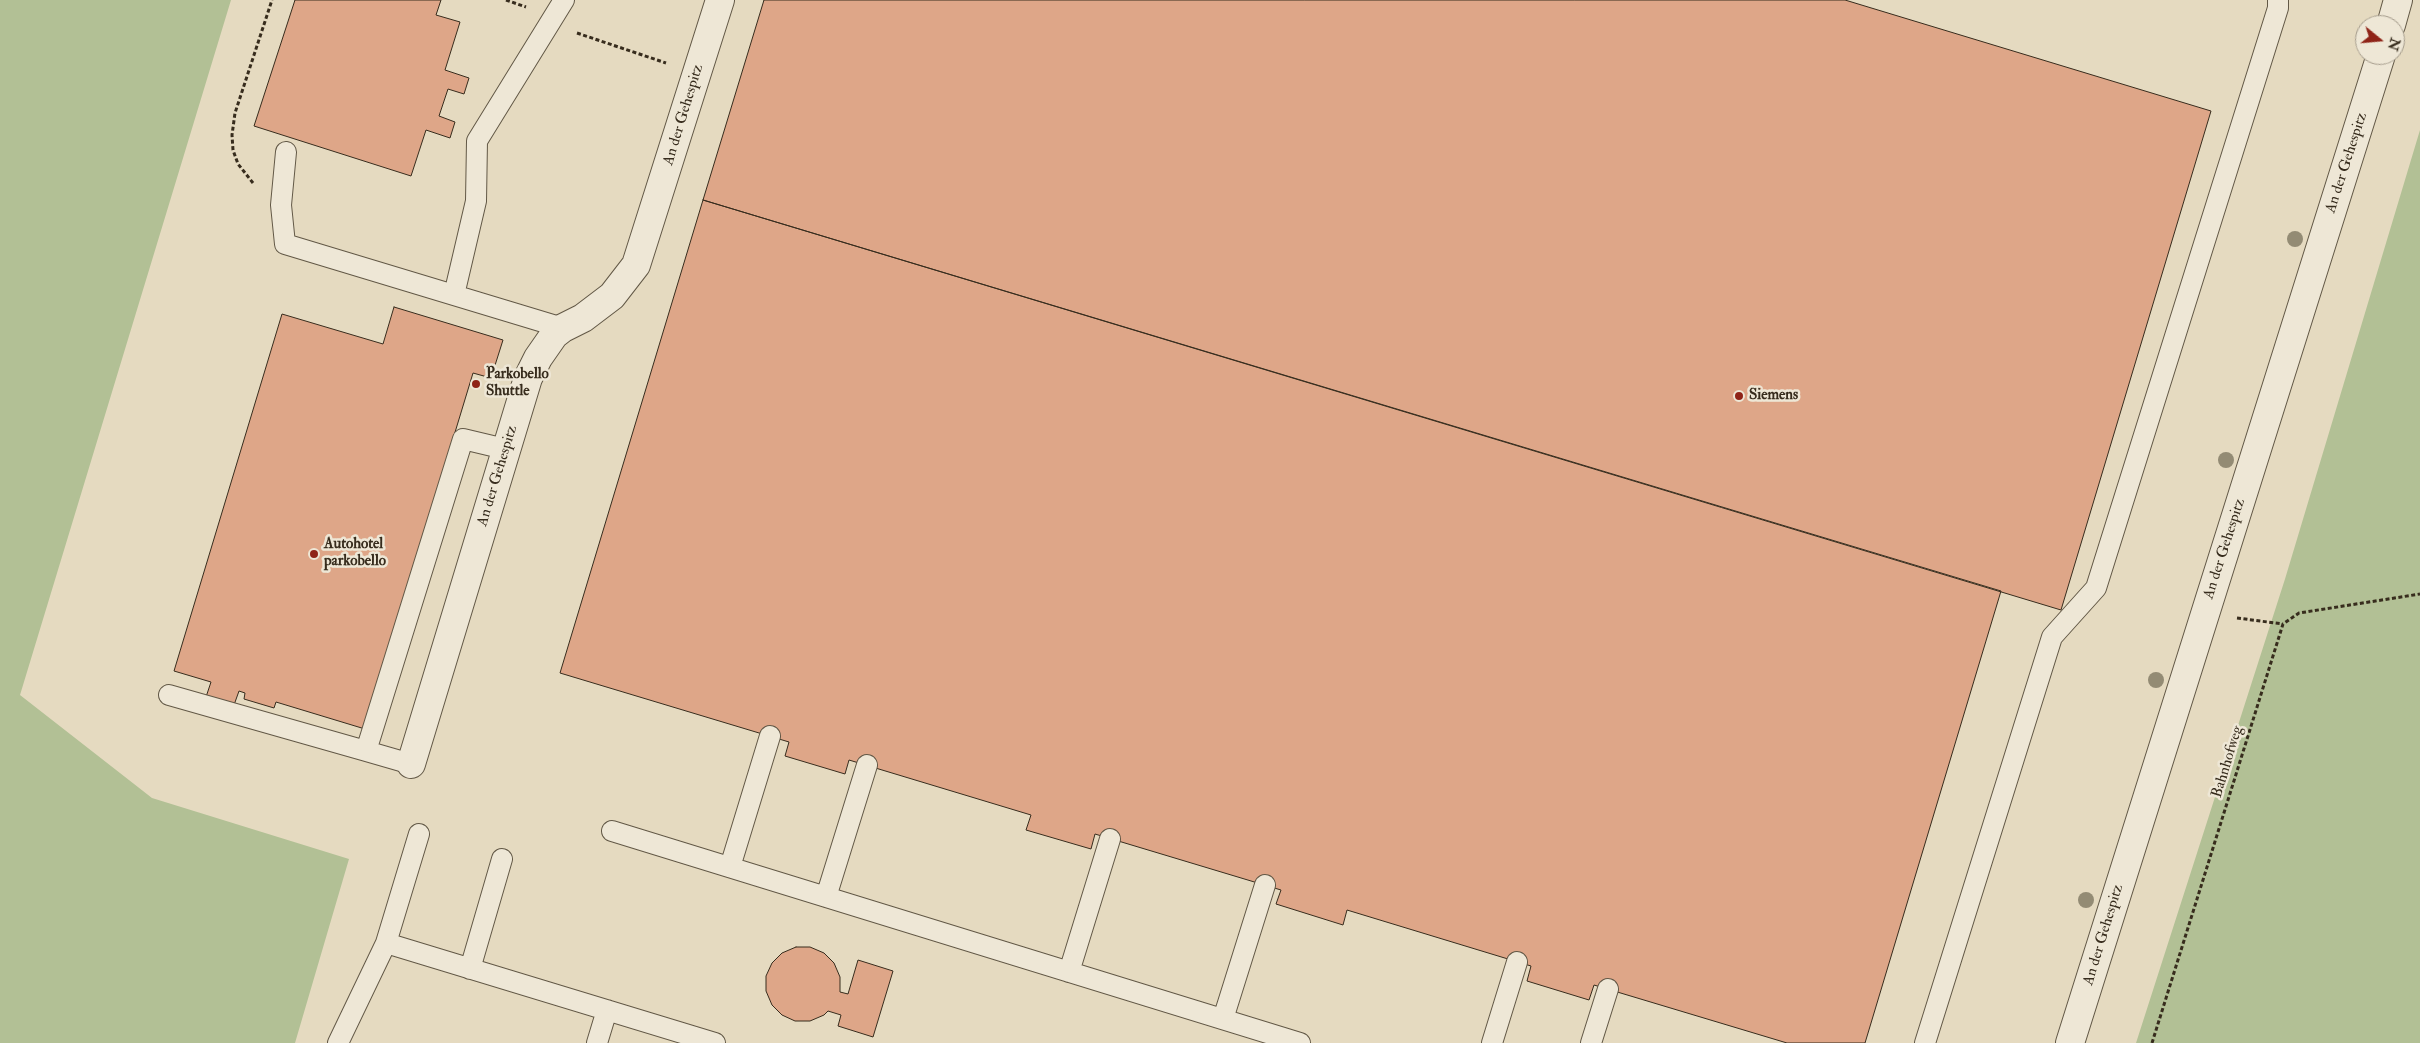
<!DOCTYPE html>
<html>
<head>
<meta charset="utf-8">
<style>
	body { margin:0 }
	#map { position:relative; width:2420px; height:1043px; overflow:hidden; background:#e5dac0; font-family:"IM FELL Double Pica",serif }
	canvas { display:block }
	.north { position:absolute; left:2355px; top:15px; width:50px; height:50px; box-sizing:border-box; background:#eee7d6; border:1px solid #a59c8c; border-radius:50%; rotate:107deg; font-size:14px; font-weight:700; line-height:20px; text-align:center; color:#372c1d }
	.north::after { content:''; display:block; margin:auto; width:18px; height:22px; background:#8f2418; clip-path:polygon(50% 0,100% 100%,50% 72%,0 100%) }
</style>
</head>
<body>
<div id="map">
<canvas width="2420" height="1043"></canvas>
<div class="north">N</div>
</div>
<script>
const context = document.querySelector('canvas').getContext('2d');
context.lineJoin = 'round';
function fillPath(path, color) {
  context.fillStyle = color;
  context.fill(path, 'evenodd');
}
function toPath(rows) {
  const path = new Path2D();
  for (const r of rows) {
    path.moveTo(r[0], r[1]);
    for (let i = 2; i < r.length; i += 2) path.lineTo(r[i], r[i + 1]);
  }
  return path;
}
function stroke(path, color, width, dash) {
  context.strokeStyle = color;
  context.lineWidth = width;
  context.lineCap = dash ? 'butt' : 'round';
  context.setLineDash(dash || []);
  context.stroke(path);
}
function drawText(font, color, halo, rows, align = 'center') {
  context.font = font + ' "IM FELL Double Pica",serif';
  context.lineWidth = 5;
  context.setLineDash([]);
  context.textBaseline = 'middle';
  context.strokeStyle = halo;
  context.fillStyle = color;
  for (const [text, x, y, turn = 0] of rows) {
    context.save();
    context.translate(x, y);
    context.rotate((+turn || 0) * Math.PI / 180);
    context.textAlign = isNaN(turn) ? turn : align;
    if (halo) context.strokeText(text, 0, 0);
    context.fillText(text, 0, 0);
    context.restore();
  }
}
fillPath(toPath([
	[0,0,231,0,20,695,152,798,349,859,295,1043,0,1043],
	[2420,130,2420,1043,2136,1043,2285,579]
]), '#b2c095');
const building = toPath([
	[295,0,441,0,436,15,460,22,445,70,469,78,464,94,448,89,439,116,455,122,450,138,426,130,411,176,254,126,295,0],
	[764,0,1845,0,2211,111,2061,610,703,200,764,0],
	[703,200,2001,591,1865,1043,1787,1043,1594,985,1589,1000,1527,981,1531,966,1347,910,1343,925,1276,904,1281,890,1095,834,1091,849,1026,830,1031,815,849,760,845,774,785,756,789,742,560,673,703,200],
	[394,307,503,340,491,378,473,373,365,729,276,702,274,708,244,699,245,693,239,691,234,705,206,697,211,682,174,671,282,314,383,344,394,307],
	[796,947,810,947,824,953,834,963,840,977,840,992,848,994,858,960,893,971,873,1037,838,1026,841,1015,828,1011,824,1015,810,1021,795,1021,782,1015,772,1005,766,991,766,976,772,963,782,953,796,947]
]);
fillPath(building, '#dea688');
stroke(building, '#372c1d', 1);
const service = toPath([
	[286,152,281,205,285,244,563,328],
	[454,295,476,201,477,141,564,0],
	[169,695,366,751],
	[411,764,366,751,463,439,505,449],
	[612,831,1300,1043],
	[419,834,386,943,715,1043],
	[730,867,770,736],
	[826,897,867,765],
	[470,969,502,859],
	[1069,972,1110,839],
	[1223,1019,1265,885],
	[338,1043,386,943],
	[597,1043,607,1010],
	[1492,1043,1517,962],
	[1591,1043,1608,989],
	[1925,1043,2052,637,2096,588,2278,8,2278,0]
]);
const minor = toPath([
	[2391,25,2398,0],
	[411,764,528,378,538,358,554,335,563,328,583,318,612,296,636,265,720,0],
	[2070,1043,2381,55]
]);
stroke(service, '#625846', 22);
stroke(minor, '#625846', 30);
stroke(toPath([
	[506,0,526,7],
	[577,33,666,63],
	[253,183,238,164,233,150,232,135,235,113,272,0],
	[2237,618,2283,624],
	[2152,1043,2283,624,2299,613,2420,594]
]), '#372c1d', 3, [4, 2.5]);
stroke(service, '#eee7d6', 20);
stroke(minor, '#eee7d6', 28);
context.fillStyle = '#938b74';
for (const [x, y] of [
	[2295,239],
	[2226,460],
	[2156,680],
	[2086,900]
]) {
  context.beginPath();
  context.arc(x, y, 8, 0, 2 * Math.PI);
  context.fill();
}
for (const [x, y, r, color] of [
	[476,384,5,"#8f2418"],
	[1739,396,5,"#8f2418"],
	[314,554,5,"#8f2418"]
]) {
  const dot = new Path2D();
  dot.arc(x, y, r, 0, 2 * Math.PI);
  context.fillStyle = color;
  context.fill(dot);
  stroke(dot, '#eee7d6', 2);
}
drawText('15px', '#372c1d', '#eee7d6', [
	["An der Gehespitz",684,115,-73],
	["An der Gehespitz",2347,163,-72],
	["An der Gehespitz",498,476,-73],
	["An der Gehespitz",2225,549,-72],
	["Bahnhofweg",2228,762,-73],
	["An der Gehespitz",2104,935,-73]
]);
drawText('bold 15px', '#372c1d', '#eee7d6', [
	["Parkobello",486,375],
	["Shuttle",486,392],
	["Siemens",1749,396],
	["Autohotel",324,545],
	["parkobello",324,562]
], 'left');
</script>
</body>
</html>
